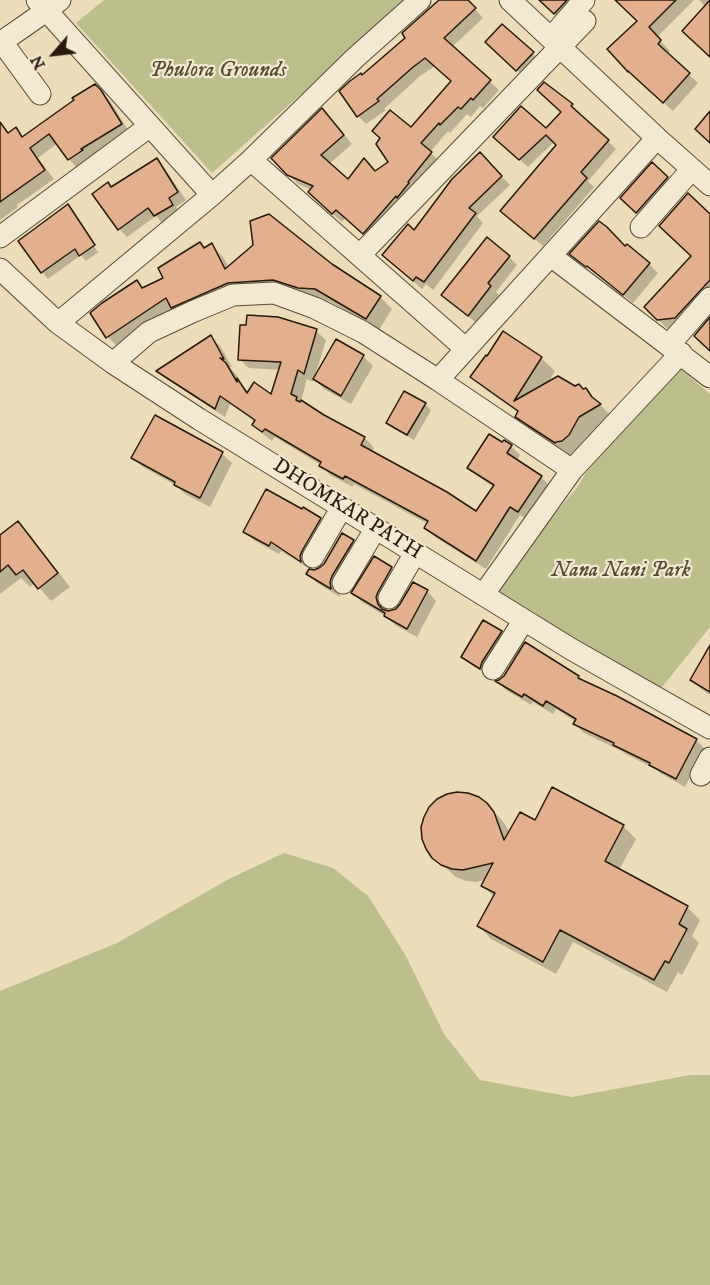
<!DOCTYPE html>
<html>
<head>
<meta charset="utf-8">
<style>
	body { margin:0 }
	#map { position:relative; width:710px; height:1285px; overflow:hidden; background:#ecdcb7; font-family:"IM FELL DW Pica",serif }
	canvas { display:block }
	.north { position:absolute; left:24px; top:24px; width:60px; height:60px; -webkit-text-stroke:4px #f3e8d0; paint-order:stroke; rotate:242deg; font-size:16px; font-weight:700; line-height:24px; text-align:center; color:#28190b }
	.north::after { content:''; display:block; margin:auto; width:21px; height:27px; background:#28190b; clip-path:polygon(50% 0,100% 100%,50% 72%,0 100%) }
</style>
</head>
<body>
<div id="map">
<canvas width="710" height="1285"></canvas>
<div class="north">N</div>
</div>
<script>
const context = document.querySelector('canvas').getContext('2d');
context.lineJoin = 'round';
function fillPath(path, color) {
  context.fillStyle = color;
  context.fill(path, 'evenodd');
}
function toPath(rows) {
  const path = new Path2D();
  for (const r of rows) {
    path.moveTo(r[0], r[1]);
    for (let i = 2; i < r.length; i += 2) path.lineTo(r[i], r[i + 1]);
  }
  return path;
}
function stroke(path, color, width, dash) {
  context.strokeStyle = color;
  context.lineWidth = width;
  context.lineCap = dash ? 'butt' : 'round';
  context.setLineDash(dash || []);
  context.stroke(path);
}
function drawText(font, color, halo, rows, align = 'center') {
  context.font = font + ' "IM FELL DW Pica",serif';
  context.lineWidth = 4.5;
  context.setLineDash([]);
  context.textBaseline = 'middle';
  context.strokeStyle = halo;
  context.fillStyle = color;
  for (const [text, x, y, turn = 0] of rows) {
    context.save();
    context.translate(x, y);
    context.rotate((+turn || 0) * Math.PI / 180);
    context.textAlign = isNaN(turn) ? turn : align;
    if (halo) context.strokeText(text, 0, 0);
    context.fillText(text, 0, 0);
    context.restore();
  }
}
fillPath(toPath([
	[104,0,407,0,212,173,76,23],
	[679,368,710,394,710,627,655,696,483,595,577,488,588,469],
	[284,853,333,868,368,896,406,956,444,1034,480,1080,572,1097,690,1075,710,1075,710,1285,0,1285,0,991,117,943,229,879]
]), '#bcbf8c');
fillPath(toPath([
	[441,0,467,0,483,18,452,47,499,90,483,108,480,106,471,117,467,114,450,133,448,131,430,152,440,162,373,241,345,218,342,222,318,201,312,190,298,184,273,158,331,119,352,144,329,164,348,181,376,173,390,162,411,130,453,81,435,66,420,76,384,109,386,110,366,124,358,116,363,77,407,38],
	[539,0,584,0,564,22],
	[617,0,694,0,657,37,670,51,666,54,698,83,673,111,629,71,639,21],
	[699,0,710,0,710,56,706,7],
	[493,49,532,53,539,59,523,76],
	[544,84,572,105,580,113,579,115,616,149,588,181,594,187,543,246,510,219,558,145,554,142,528,167,503,145,546,130,563,112],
	[95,86,110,101,130,133,78,169,69,159,58,143,38,158,54,179,17,205,18,207,0,220,0,121,9,134,15,129,24,138],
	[480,154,510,185,477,216,483,223,433,290,426,284,422,289,393,263,414,232],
	[157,160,165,169,186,200,176,207,180,213,163,224,156,216,127,237,119,229,112,188],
	[667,178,677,187,647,222,631,208],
	[68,206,73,211,71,211,98,252,100,251,86,261,81,255,48,279,42,272,20,242],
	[710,224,710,300,685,327,668,329,655,317,692,256],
	[211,245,223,257,229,268,331,265,380,297,392,309,379,330,329,301,312,300,287,292,177,312,120,349,108,337,92,313,137,282,144,289,165,278],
	[625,248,649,264,658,273,633,303,598,274,597,275,581,263,571,254],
	[509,257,517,265,496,292,499,295,478,324,451,304,443,295],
	[316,331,326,340,315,376,363,356,373,366,351,404,324,389,314,378,313,382,307,379,301,401,324,416,365,438,374,448,371,453,477,513,494,487,479,477,469,468,503,445,511,446,520,455,517,461,541,477,550,486,528,521,520,515,486,569,435,537,426,527,428,524,354,484,353,487,330,475,321,465,275,437,272,441,263,434,254,425,255,422,230,404,225,417,168,380,159,371,211,337,220,346,232,367,229,367,236,374,241,384,249,393,272,396,280,370,249,368,239,359],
	[508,449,511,449,504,460],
	[541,358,555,371,547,384,585,389,613,418,593,430,583,449,576,454,569,456,531,430,517,416,519,413,486,390,472,376],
	[425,404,431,410,414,440,394,429,388,423],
	[155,417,222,454,232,463,210,507,185,494,177,486,143,467,133,458],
	[320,519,330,529,311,561,310,569,281,551,279,554,255,541,245,532],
	[17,523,30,536,70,587,51,601,35,583,30,587,21,578,0,594,0,537],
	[353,541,363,551,341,586,340,597,317,583,308,574,320,570],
	[391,568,401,578,387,602,385,608,386,611,397,610,427,591,436,601,417,637,395,625,387,617,362,602,353,593],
	[501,632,507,639,487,674,469,663,463,657],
	[710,648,710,695,701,689,691,680],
	[578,677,583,682,696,740,705,749,685,787,660,773,657,770,624,753,621,751,584,733,575,724,576,722,556,709,553,714,533,702,531,705,506,690,498,682],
	[486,804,500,818,507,827,509,834,535,822,623,826,636,839,619,870,687,907,700,920,692,936,699,943,682,975,678,972,667,992,573,942,556,974,491,939,479,926,494,897,483,885,485,880,476,882,466,881,456,877,434,857]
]), '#0003');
const building = toPath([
	[439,0,468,0,476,8,444,38,491,80,473,100,471,98,461,109,458,107,440,125,439,123,421,143,432,152,408,182,409,183,397,198,396,196,363,234,336,210,332,214,308,192,313,186,287,175,271,158,322,108,344,135,321,155,348,179,364,158,375,171,388,162,376,144,380,138,372,131,390,110,411,127,451,81,425,58,412,68,377,99,379,101,357,117,339,91,350,81,361,73,362,75,405,38,402,33,439,0],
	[539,0,567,0,554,14,539,0],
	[615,0,676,0,649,27,661,40,658,44,690,73,663,103,628,71,628,72,607,49,637,21,615,0],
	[710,0,710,57,682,31,710,0],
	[502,24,534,52,516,71,485,42,502,24],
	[544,82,573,104,571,106,609,140,581,172,587,178,534,239,500,211,556,145,546,135,519,160,493,137,521,106,546,128,561,112,537,90,544,82],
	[95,84,101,90,122,124,81,149,83,150,68,160,49,134,30,148,45,170,0,202,0,122,8,133,16,127,22,137,74,100,72,98,95,84],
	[710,111,710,143,695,129,710,111],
	[480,152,502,176,469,208,476,213,424,282,416,277,413,281,382,255,408,224,414,230,452,179,480,152],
	[157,158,178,192,169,198,173,205,154,216,148,208,118,230,92,194,108,182,111,187,157,158],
	[652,162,668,177,636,213,620,198,652,162],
	[688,193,710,214,710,280,675,318,657,320,644,307,691,256,659,226,688,193],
	[68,204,95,245,79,256,75,249,41,273,18,241,68,204],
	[269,214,332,264,381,296,366,319,315,289,298,288,273,280,228,283,171,308,166,298,106,338,90,313,102,303,137,280,142,288,163,278,158,268,200,242,204,248,212,243,225,269,253,245,250,221,269,214],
	[599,221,607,227,625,246,627,244,650,263,623,295,587,266,586,267,569,254,599,221],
	[487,237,510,256,488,283,491,286,468,316,441,295,487,237],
	[247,315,278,317,317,329,304,374,298,370,291,394,297,397,296,400,300,402,301,400,324,415,365,437,361,445,447,492,476,511,494,485,467,468,489,434,502,442,504,440,512,445,507,453,542,476,518,512,510,507,476,561,424,528,428,521,345,476,343,479,319,466,321,462,265,429,262,432,252,425,255,420,220,396,215,409,156,371,211,335,224,359,220,358,226,363,237,382,237,378,247,393,254,382,271,394,281,362,238,360,240,325,246,325,247,315],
	[710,317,710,351,694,336,710,317],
	[503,331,542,357,514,401,558,376,575,386,579,384,583,389,586,388,592,397,601,404,579,417,569,435,562,441,556,442,555,443,515,417,518,411,470,377,486,355,487,356,503,331],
	[336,339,364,355,341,396,313,379,336,339],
	[404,391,426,403,407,435,386,423,404,391],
	[155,415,223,452,200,498,174,485,175,482,131,458,155,415],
	[266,489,302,509,303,507,321,518,302,551,300,556,301,562,271,542,269,546,243,532,266,489],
	[18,521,58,573,38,589,23,570,16,575,8,565,0,572,0,535,18,521],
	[342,533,354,540,332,576,330,582,331,589,306,574,309,569,314,570,319,568,324,564,342,533],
	[374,556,392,567,378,592,376,597,378,604,382,609,388,611,396,609,400,604,413,582,428,590,407,629,384,616,385,613,351,593,374,556],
	[483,620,502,631,482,662,480,669,461,657,483,620],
	[525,642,579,676,578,678,617,696,697,739,676,779,649,765,650,763,613,745,614,743,573,724,576,719,546,701,543,706,524,694,522,697,495,681,499,680,504,676,525,642],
	[710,645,710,692,690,680,710,645],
	[552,787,624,825,605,861,688,906,679,924,687,929,669,963,665,961,654,980,560,930,543,962,477,926,495,893,481,886,493,863,463,870,452,869,441,865,432,858,426,849,422,839,421,827,424,817,429,807,437,799,447,794,457,792,468,793,479,797,487,803,494,812,504,840,520,812,535,820,552,787]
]);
fillPath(building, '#e2b08c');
stroke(building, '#28190b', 1.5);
const minor = toPath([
	[37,0,212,195],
	[510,0,657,138,710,185],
	[557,31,584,0],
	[2,42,40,94],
	[0,43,46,11,60,0],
	[251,160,466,349],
	[641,227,692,169],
	[0,237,150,126],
	[360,255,585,21],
	[551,256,710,377],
	[0,269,58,323,113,363,199,419,571,649,710,728],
	[58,323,212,195,251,160,355,58,420,0],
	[669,345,710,298],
	[113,363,149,332,192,312,233,295,274,293,315,308,363,332,438,380,657,138],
	[438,380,572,470],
	[313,557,342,507],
	[343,583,376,528],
	[483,595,572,470,681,353],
	[389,598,415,553],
	[493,669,524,620],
	[701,775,710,758]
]);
stroke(minor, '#594a36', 23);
stroke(minor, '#f3e8d0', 21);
drawText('italic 21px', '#544b32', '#f3e8d0', [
	["Phulora Grounds",218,72],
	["Nana Nani Park",621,572]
]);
drawText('21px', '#28190b', '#f3e8d0', [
	["DHOMKAR PATH",347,510,32]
]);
</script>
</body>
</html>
